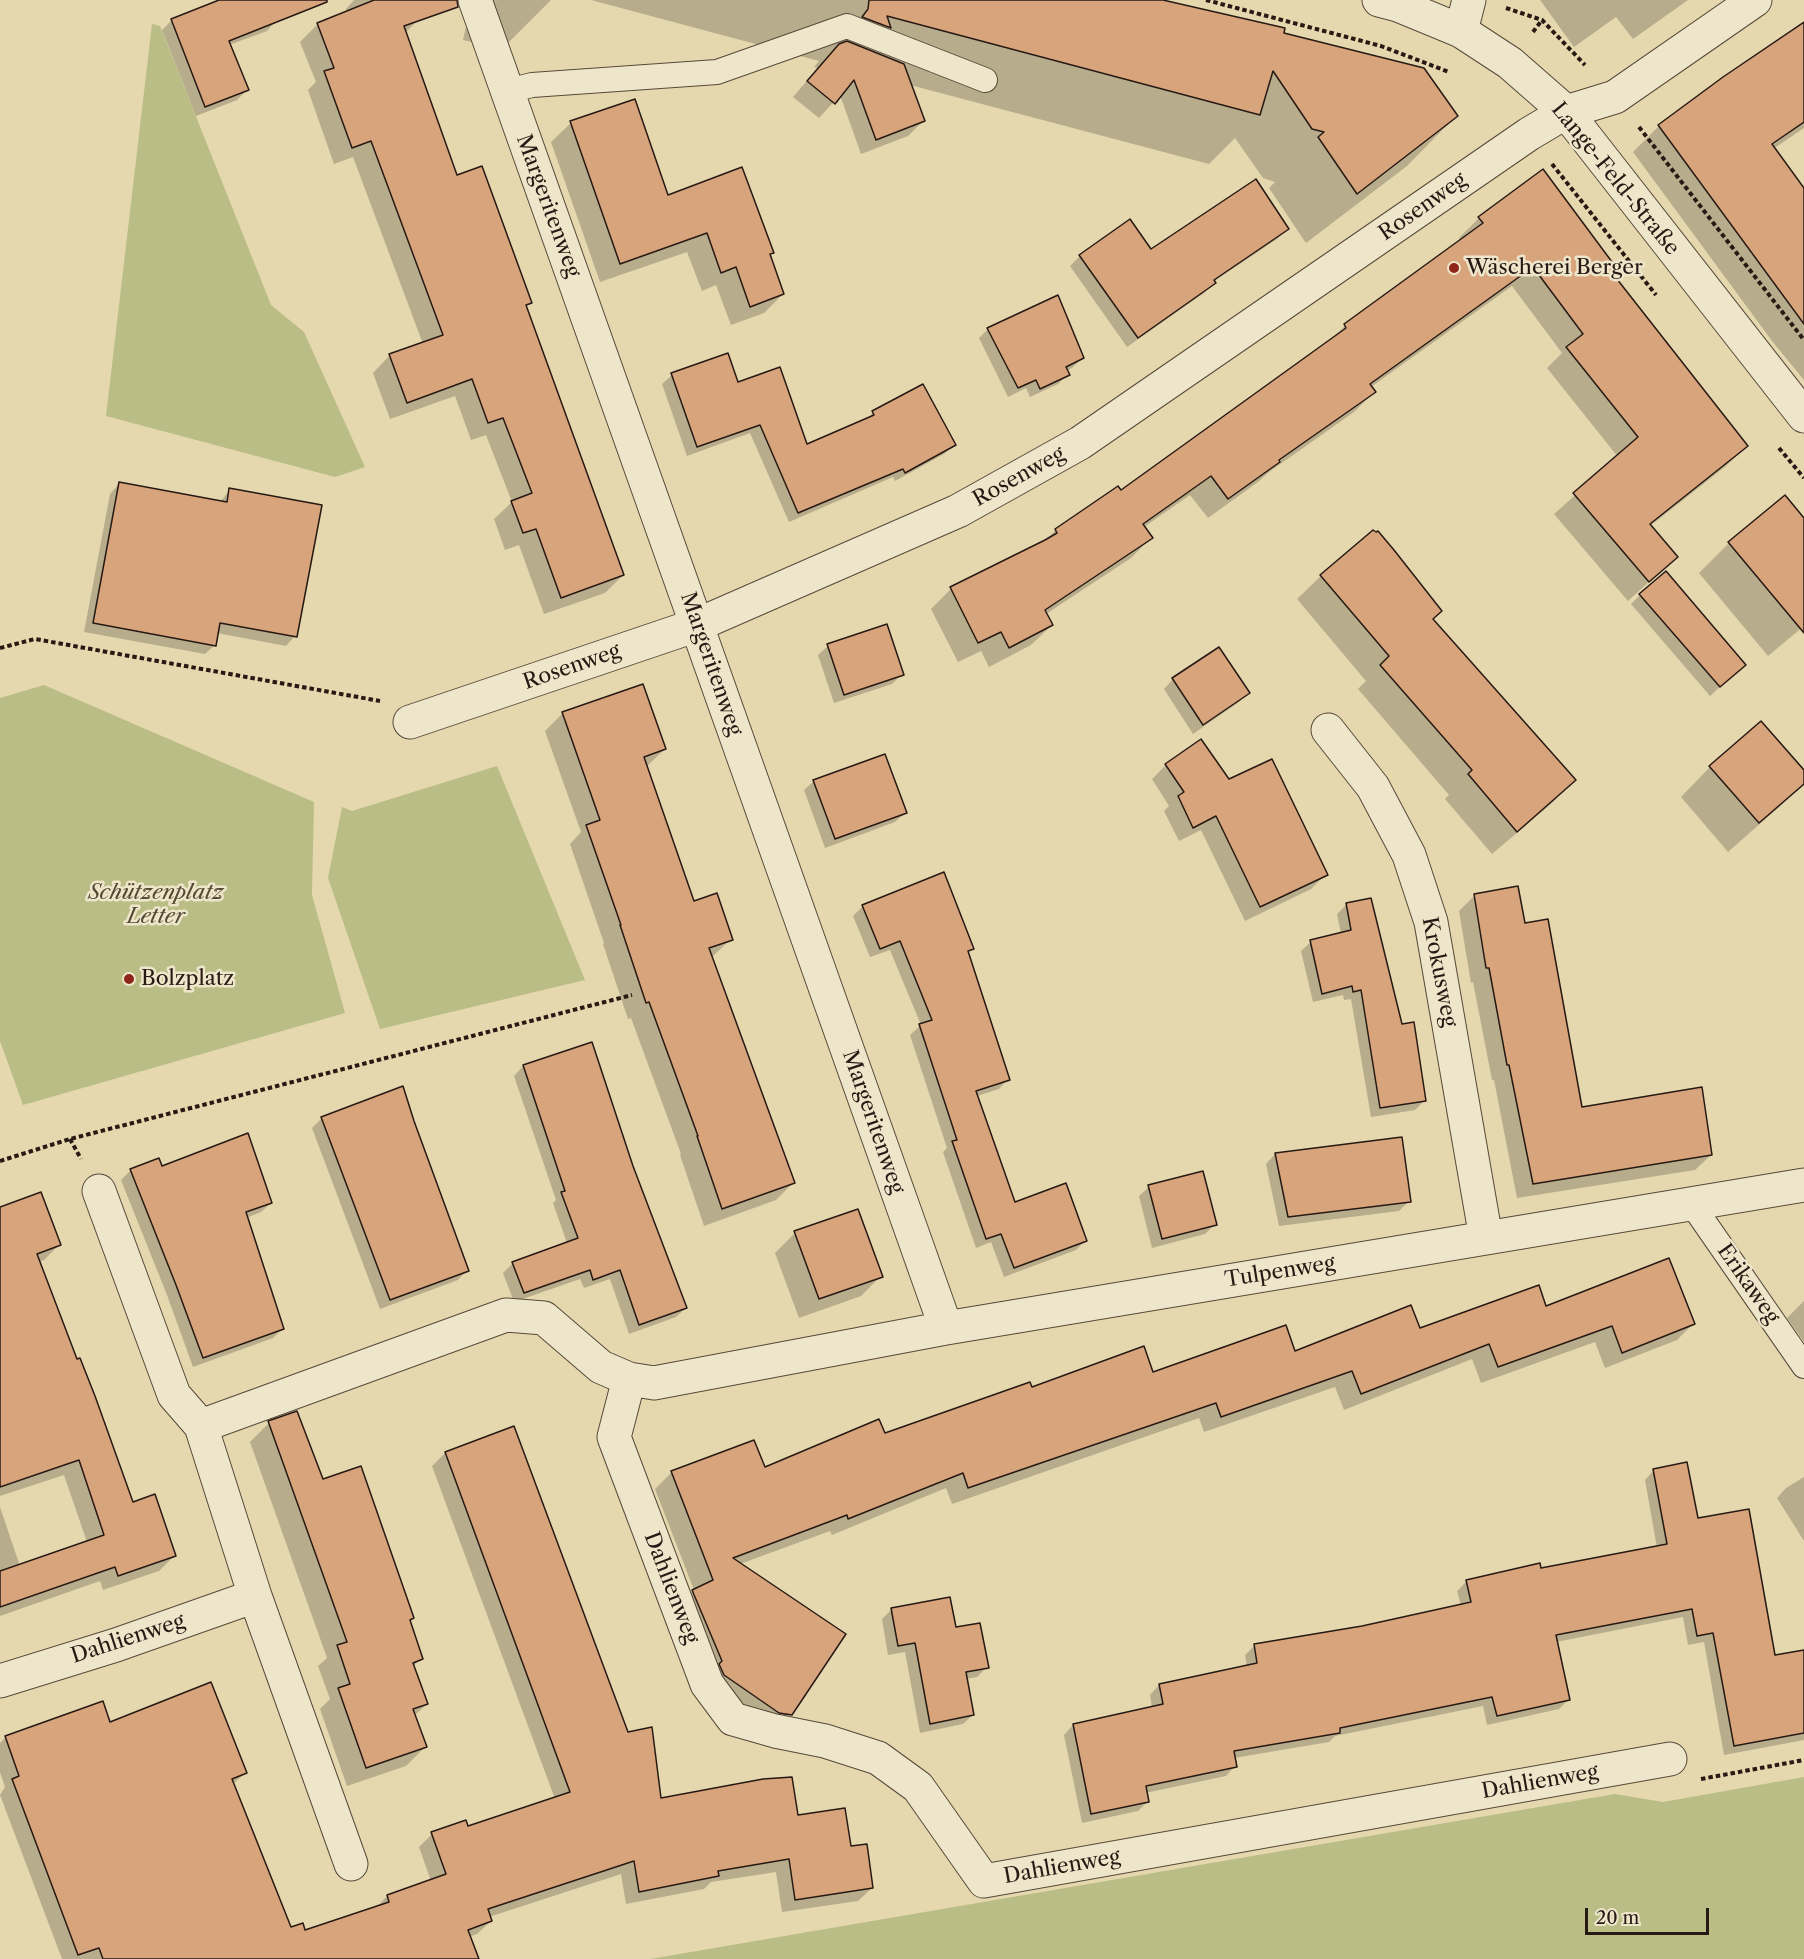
<!DOCTYPE html>
<html>
<head>
<meta charset="utf-8">
<style>
	body { margin:0 }
	#map { position:relative; width:1804px; height:1959px; overflow:hidden; background:#e5d8ae; font-family:"Libre Caslon Text",serif }
	canvas { display:block }
	.scale { position:absolute; left:1585px; top:1908px; width:124px; height:27px; box-sizing:border-box; border:3px solid #271913; border-top:0; padding-left:8px; font-size:18px; line-height:21px; white-space:nowrap; color:#271913; -webkit-text-stroke:4px #eee6ca; paint-order:stroke }
</style>
</head>
<body>
<div id="map">
<canvas width="1804" height="1959"></canvas>
<div class="scale">20 m</div>
</div>
<script>
const context = document.querySelector('canvas').getContext('2d');
context.lineJoin = 'round';
function fillPath(path, color) {
  context.fillStyle = color;
  context.fill(path, 'evenodd');
}
function toPath(rows) {
  const path = new Path2D();
  for (const r of rows) {
    path.moveTo(r[0], r[1]);
    for (let i = 2; i < r.length; i += 2) path.lineTo(r[i], r[i + 1]);
  }
  return path;
}
function stroke(path, color, width, dash) {
  context.strokeStyle = color;
  context.lineWidth = width;
  context.lineCap = dash ? 'butt' : 'round';
  context.setLineDash(dash || []);
  context.stroke(path);
}
function drawText(font, color, halo, rows, align = 'center') {
  context.font = font + ' "Libre Caslon Text",serif';
  context.lineWidth = 5;
  context.setLineDash([]);
  context.textBaseline = 'middle';
  context.strokeStyle = halo;
  context.fillStyle = color;
  for (const [text, x, y, turn = 0] of rows) {
    context.save();
    context.translate(x, y);
    context.rotate((+turn || 0) * Math.PI / 180);
    context.textAlign = isNaN(turn) ? turn : align;
    if (halo) context.strokeText(text, 0, 0);
    context.fillText(text, 0, 0);
    context.restore();
  }
}
fillPath(toPath([
	[152,24,160,26,271,305,304,332,365,467,335,477,106,416],
	[44,685,314,802,312,895,345,1013,23,1105,0,1041,0,698],
	[497,766,585,980,380,1029,328,878,342,807,352,811],
	[1804,1777,1804,1959,650,1959,1615,1794,1663,1802]
]), '#babd86');
fillPath(toPath([
	[223,0,268,0,276,21,267,31,229,45,247,90,237,100,196,116,162,30,172,20],
	[354,0,410,0,417,21,405,33,456,177,531,302,525,308,623,575,605,593,544,614,519,545,505,550,494,519,512,502,486,435,471,440,455,396,390,419,373,373,390,355,423,344,353,157,334,164,308,90,316,82,300,42,317,25,347,13,346,9],
	[472,0,551,0,502,49,463,40],
	[591,0,1156,0,1282,34,1456,116,1407,166,1306,243,1269,188,1275,182,1263,178,1235,138,1209,164,910,85,923,121,908,136,861,154,840,95,819,118,793,97,818,68,814,67,819,61],
	[1540,0,1688,0,1633,39,1616,17,1574,47],
	[1804,24,1804,128,1773,149,1804,191,1804,380,1772,341,1633,152,1659,126],
	[634,101,667,197,772,252,769,256,783,294,764,313,731,325,716,285,702,291,687,252,600,282,551,142,571,123],
	[1479,218,1611,274,1746,446,1726,466,1650,526,1676,557,1628,601,1554,514,1618,457,1547,368,1562,353,1512,286,1371,387,1374,392,1354,412,1269,472,1258,482,1208,518,1190,495,1144,527,1151,538,1131,558,1046,614,1052,625,1031,645,989,667,981,651,958,662,931,609,951,589,1043,542,1056,530,1120,492,1327,343,1345,326,1461,241,1459,238],
	[1129,221,1151,251,1287,229,1277,239,1213,282,1204,293,1127,347,1070,266,1080,256],
	[988,329,1082,358,1072,368,1066,371,1068,374,1058,384,1030,397,1026,388,1008,397,979,338],
	[672,375,738,384,807,446,865,421,873,413,954,445,944,454,895,481,893,477,789,522,750,433,687,456,662,384],
	[119,484,220,502,230,490,295,636,286,646,217,633,215,645,205,654,84,632,110,494],
	[1804,520,1804,626,1768,656,1699,573,1729,543],
	[1321,576,1432,619,1574,780,1551,804,1492,854,1445,799,1449,795,1358,689,1366,681,1297,599],
	[1640,595,1744,665,1710,696,1631,604],
	[828,646,902,674,892,684,834,703,818,655],
	[1173,679,1248,693,1239,702,1193,734,1164,689],
	[563,713,665,749,646,767,693,902,731,939,711,958,793,1183,776,1200,704,1226,680,1155,681,1154,631,1018,628,1019,603,944,604,943,570,844,581,832,545,731],
	[1166,765,1229,781,1326,874,1311,889,1245,921,1201,830,1179,841,1164,811,1169,806,1152,779],
	[1710,767,1804,772,1804,783,1779,807,1728,852,1681,797],
	[814,781,905,813,895,822,825,848,804,790],
	[1474,896,1523,924,1581,1108,1711,1155,1695,1170,1517,1198,1494,1080,1492,1080,1473,982,1471,983,1459,911],
	[1347,904,1401,1026,1425,1100,1415,1110,1371,1117,1351,999,1344,1000,1343,995,1313,1002,1301,951,1311,942,1341,934,1337,914],
	[863,906,973,948,967,954,1008,1079,999,1089,977,1096,1014,1204,1085,1241,1076,1250,1004,1277,991,1242,976,1248,943,1152,947,1148,910,1035,921,1025,890,950,870,957,853,916],
	[523,1066,632,1166,686,1308,676,1317,629,1334,610,1279,584,1288,580,1279,514,1302,503,1273,513,1263,567,1243,553,1203,556,1200,514,1076],
	[322,1118,467,1270,458,1280,380,1309,312,1128],
	[1275,1154,1409,1201,1399,1211,1279,1226,1266,1164],
	[158,1160,161,1168,271,1203,261,1212,246,1218,283,1328,273,1338,193,1367,167,1295,121,1180,130,1171],
	[1149,1187,1215,1224,1205,1234,1152,1248,1139,1196],
	[0,1209,59,1245,44,1260,39,1262,132,1504,174,1556,159,1571,103,1590,100,1581,0,1616,0,1507,20,1566,87,1542,64,1475,0,1496],
	[795,1233,881,1276,861,1296,799,1318,775,1253],
	[1804,1301,1804,1342,1787,1318],
	[1545,1308,1694,1323,1677,1340,1605,1368,1595,1342,1481,1383,1472,1359,1344,1410,1335,1387,1204,1432,1199,1418,952,1504,946,1488,832,1535,830,1531,740,1564,790,1714,774,1731,707,1691,677,1607,694,1590,655,1489,672,1472,764,1469,884,1434,1031,1389,1294,1353],
	[269,1423,322,1481,412,1618,409,1622,421,1658,413,1667,427,1704,414,1716,425,1747,406,1766,347,1786,320,1709,330,1699,318,1666,327,1658,250,1442],
	[445,1453,627,1734,660,1800,796,1817,849,1848,872,1888,858,1901,782,1912,776,1872,711,1882,704,1889,626,1904,621,1874,489,1917,491,1921,477,1934,469,1937,478,1959,62,1959,0,1795,5,1787,0,1772,0,1743,6,1737,109,1724,245,1773,233,1784,290,1929,304,1932,375,1909,387,1896,431,1881,419,1847,432,1834,467,1828,555,1799,432,1466],
	[1654,1470,1697,1520,1774,1657,1804,1651,1804,1740,1724,1755,1704,1642,1688,1645,1683,1617,1556,1642,1569,1699,1559,1709,1487,1725,1483,1706,1335,1736,1329,1742,1234,1758,1235,1766,1226,1776,1145,1793,1147,1802,1138,1811,1082,1823,1064,1735,1073,1725,1152,1708,1150,1695,1159,1685,1247,1667,1245,1655,1255,1645,1362,1627,1461,1606,1457,1591,1467,1581,1540,1570,1657,1548,1645,1480],
	[1804,1477,1804,1541,1777,1498,1786,1488],
	[892,1609,955,1629,987,1667,977,1677,966,1679,973,1715,963,1724,920,1733,905,1652,888,1655,882,1619]
]), '#0003');
const building = toPath([
	[219,0,327,0,327,2,229,41,249,90,205,107,171,19,219,0],
	[374,0,457,0,458,7,404,26,457,175,482,166,532,303,526,305,624,575,561,598,536,529,523,533,511,501,532,493,503,418,488,423,472,379,407,403,389,354,443,335,371,141,352,148,324,71,334,68,317,23,374,0],
	[869,0,1163,0,1285,28,1284,33,1424,68,1458,116,1357,194,1318,137,1324,132,1312,129,1273,71,1260,115,887,16,891,28,862,17,868,9,869,0],
	[1804,22,1804,122,1772,144,1804,188,1804,324,1658,125,1723,77,1804,22],
	[847,41,904,64,925,121,876,140,854,80,835,104,807,81,839,44,847,41],
	[635,99,668,195,742,167,774,253,770,254,784,294,750,307,736,267,721,273,707,233,620,264,570,121,635,99],
	[1543,169,1618,270,1613,274,1748,446,1650,524,1678,557,1649,582,1573,493,1638,437,1566,347,1583,334,1533,267,1370,384,1376,392,1279,460,1280,462,1228,499,1211,476,1143,524,1153,538,1045,610,1053,625,1009,648,1001,632,978,643,950,587,1045,540,1057,533,1055,529,1118,486,1121,490,1346,328,1344,324,1483,223,1478,217,1543,169],
	[1256,179,1289,229,1214,280,1216,283,1138,338,1079,255,1130,219,1151,249,1256,179],
	[1058,295,1084,358,1066,367,1070,375,1040,389,1036,380,1018,388,987,328,1058,295],
	[728,353,738,382,780,367,807,444,874,415,872,411,923,384,956,445,905,473,903,469,798,513,760,425,697,447,671,373,728,353],
	[119,482,227,502,229,488,322,505,297,637,220,623,216,646,93,623,119,482],
	[1785,495,1804,518,1804,633,1728,542,1785,495],
	[1373,530,1376,532,1378,531,1394,550,1442,611,1433,619,1576,780,1517,832,1468,774,1472,770,1380,665,1389,656,1320,575,1373,530],
	[1666,571,1746,665,1720,687,1639,594,1666,571],
	[887,624,904,675,844,695,827,644,887,624],
	[1219,647,1250,693,1203,725,1172,678,1219,647],
	[643,684,666,749,644,757,694,901,717,893,733,940,709,948,795,1183,722,1209,697,1136,698,1136,649,1002,646,1003,620,925,621,925,586,825,600,820,562,712,643,684],
	[1761,721,1804,770,1804,784,1759,823,1709,766,1761,721],
	[1201,739,1229,779,1272,759,1328,875,1260,907,1216,816,1193,828,1178,796,1184,792,1165,764,1201,739],
	[885,754,907,813,835,839,813,780,885,754],
	[944,872,974,949,968,951,1010,1080,976,1091,1015,1202,1066,1183,1087,1241,1014,1268,1001,1234,986,1239,952,1141,957,1140,919,1024,932,1020,900,941,880,949,862,905,944,872],
	[1518,886,1525,923,1548,919,1582,1107,1702,1087,1712,1155,1533,1184,1509,1065,1507,1065,1489,968,1486,968,1474,894,1518,886],
	[1371,898,1402,1024,1414,1022,1426,1101,1380,1108,1361,990,1353,992,1352,986,1322,994,1310,940,1351,930,1346,903,1371,898],
	[592,1042,633,1166,687,1308,639,1325,620,1270,593,1280,590,1270,524,1293,512,1262,578,1238,561,1192,565,1191,523,1065,592,1042],
	[403,1086,414,1121,469,1271,390,1300,321,1117,403,1086],
	[248,1133,272,1203,246,1212,284,1329,203,1358,176,1285,130,1169,159,1158,162,1166,248,1133],
	[1402,1137,1411,1202,1288,1217,1275,1153,1402,1137],
	[1203,1171,1217,1225,1162,1239,1148,1185,1203,1171],
	[41,1192,61,1245,37,1254,77,1359,80,1358,95,1396,133,1502,155,1494,176,1556,118,1576,115,1567,0,1607,0,1571,104,1535,79,1460,0,1487,0,1207,41,1192],
	[858,1209,883,1277,819,1299,794,1231,858,1209],
	[1669,1258,1695,1324,1622,1353,1612,1326,1498,1367,1489,1344,1361,1394,1352,1371,1221,1417,1216,1403,968,1488,963,1473,848,1519,847,1515,733,1558,846,1634,792,1715,779,1713,724,1675,719,1664,722,1661,692,1590,713,1580,671,1471,754,1440,765,1467,879,1419,885,1433,1030,1382,1032,1387,1144,1346,1153,1372,1286,1325,1295,1351,1411,1305,1420,1328,1539,1285,1546,1306,1669,1258],
	[297,1411,323,1479,361,1466,414,1618,410,1620,423,1659,413,1663,428,1704,413,1709,427,1747,366,1768,338,1688,350,1684,337,1645,347,1642,268,1421,297,1411],
	[514,1426,628,1732,652,1727,661,1798,763,1779,792,1777,798,1815,845,1808,851,1846,867,1844,873,1888,795,1900,789,1859,718,1871,719,1876,639,1892,634,1861,488,1909,492,1921,468,1930,479,1959,103,1959,99,1948,78,1955,12,1779,19,1776,5,1736,103,1701,110,1722,211,1682,247,1773,232,1779,291,1927,303,1923,305,1930,389,1902,387,1895,446,1874,431,1832,466,1820,468,1826,570,1792,445,1452,514,1426],
	[1687,1462,1698,1518,1749,1509,1775,1655,1804,1650,1804,1733,1734,1746,1713,1633,1697,1636,1692,1609,1556,1635,1570,1700,1497,1716,1492,1697,1340,1728,1340,1733,1234,1751,1237,1767,1146,1786,1149,1802,1091,1814,1073,1724,1163,1704,1159,1684,1257,1663,1254,1644,1362,1626,1471,1602,1466,1580,1540,1563,1541,1568,1667,1544,1653,1469,1687,1462],
	[950,1597,956,1627,980,1623,989,1668,966,1672,974,1715,930,1724,915,1643,898,1646,891,1608,950,1597]
]);
fillPath(building, '#d7a47c');
stroke(building, '#271913', 1.5);
const service = toPath([
	[508,91,532,85,717,72,847,26,985,80],
	[1691,1203,1804,1366]
]);
const minor = toPath([
	[475,0,946,1328],
	[1461,31,1469,0],
	[410,722,697,625,958,511,1080,443,1529,134,1566,112,1615,97,1755,0],
	[1328,730,1373,787,1409,855,1431,922,1486,1238],
	[629,1379,614,1437,707,1684,733,1719,775,1731,825,1741,878,1758,918,1787,984,1881,1670,1759],
	[201,1426,506,1315,544,1318,601,1367,629,1379,654,1383,946,1328,1804,1185],
	[255,1596,351,1864],
	[0,1681,116,1645,255,1596,201,1426,174,1395,99,1191]
]);
const tertiary = toPath([
	[1379,0,1398,5,1461,31,1510,63,1566,112,1804,416]
]);
stroke(service, '#56493a', 26);
stroke(minor, '#56493a', 35);
stroke(tertiary, '#56493a', 35);
stroke(toPath([
	[1206,0,1381,46,1449,72],
	[1506,8,1542,20,1585,65],
	[1533,32,1542,20],
	[1639,127,1804,340],
	[1552,164,1656,295],
	[1779,448,1804,478],
	[0,648,35,639,380,701],
	[70,1139,81,1159],
	[0,1161,70,1139,632,995],
	[1701,1779,1804,1760]
]), '#271913', 4, [4.5, 3]);
stroke(service, '#eee6ca', 24);
stroke(minor, '#eee6ca', 33);
stroke(tertiary, '#eee6ca', 33);
for (const [x, y, r, color] of [
	[1454,268,6,"#8f2418"],
	[129,979,6,"#8f2418"]
]) {
  const dot = new Path2D();
  dot.arc(x, y, r, 0, 2 * Math.PI);
  context.fillStyle = color;
  context.fill(dot);
  stroke(dot, '#eee6ca', 2);
}
drawText('21px', '#271913', '#eee6ca', [
	["Lange-Feld-Straße",1615,179,51],
	["Margeritenweg",548,206,70],
	["Rosenweg",1423,207,-35],
	["Rosenweg",1019,477,-29],
	["Margeritenweg",711,664,71],
	["Rosenweg",572,667,-19],
	["Krokusweg",1439,972,79],
	["Margeritenweg",873,1122,71],
	["Tulpenweg",1280,1272,-9],
	["Erikaweg",1748,1284,55],
	["Dahlienweg",671,1588,69],
	["Dahlienweg",128,1639,-18],
	["Dahlienweg",1540,1782,-10],
	["Dahlienweg",1062,1867,-10]
]);
drawText('21px', '#271913', '#eee6ca', [
	["Wäscherei Berger",1466,268],
	["Bolzplatz",141,979]
], 'left');
drawText('italic 21px', '#534a36', '#eee6ca', [
	["Schützenplatz",156,893],
	["Letter",156,917]
]);
</script>
</body>
</html>
